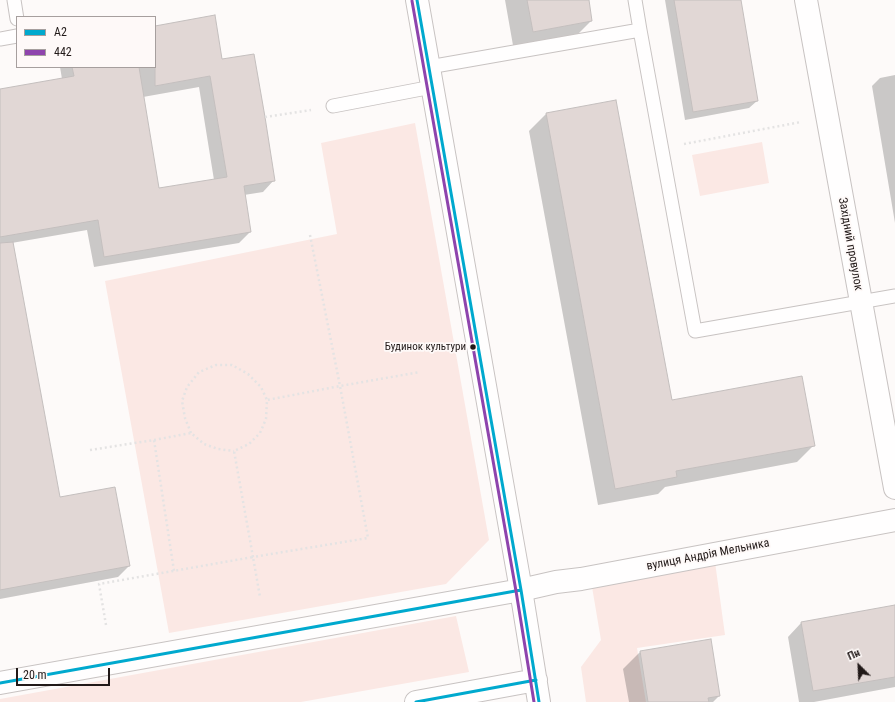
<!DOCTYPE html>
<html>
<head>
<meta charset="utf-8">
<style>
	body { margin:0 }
	#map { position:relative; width:895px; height:702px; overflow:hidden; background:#fdfaf9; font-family:"Roboto Condensed",sans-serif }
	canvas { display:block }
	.legend { position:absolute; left:16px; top:16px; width:140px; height:52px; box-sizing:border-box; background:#fef9f8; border:1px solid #a69f9e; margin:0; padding:5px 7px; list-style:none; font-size:12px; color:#211918 }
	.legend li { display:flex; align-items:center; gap:8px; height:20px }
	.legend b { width:20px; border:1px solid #a69f9e }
	.north { position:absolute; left:839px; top:646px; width:40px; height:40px; -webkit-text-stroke:3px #fef9f8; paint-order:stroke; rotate:336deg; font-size:11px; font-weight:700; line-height:16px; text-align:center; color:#211918 }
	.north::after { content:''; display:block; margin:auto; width:14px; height:18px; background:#211918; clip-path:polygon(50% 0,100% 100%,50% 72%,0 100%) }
	.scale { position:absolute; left:16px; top:668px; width:94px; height:18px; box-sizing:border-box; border:2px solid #211918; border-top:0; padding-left:5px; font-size:12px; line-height:14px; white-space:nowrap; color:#211918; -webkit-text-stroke:3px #fef9f8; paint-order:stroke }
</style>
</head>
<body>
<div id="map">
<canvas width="895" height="702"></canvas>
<ul class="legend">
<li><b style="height:5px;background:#00a9ce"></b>А2</li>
<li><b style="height:5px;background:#8e44ad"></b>442</li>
</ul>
<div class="north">Пн</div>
<div class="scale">20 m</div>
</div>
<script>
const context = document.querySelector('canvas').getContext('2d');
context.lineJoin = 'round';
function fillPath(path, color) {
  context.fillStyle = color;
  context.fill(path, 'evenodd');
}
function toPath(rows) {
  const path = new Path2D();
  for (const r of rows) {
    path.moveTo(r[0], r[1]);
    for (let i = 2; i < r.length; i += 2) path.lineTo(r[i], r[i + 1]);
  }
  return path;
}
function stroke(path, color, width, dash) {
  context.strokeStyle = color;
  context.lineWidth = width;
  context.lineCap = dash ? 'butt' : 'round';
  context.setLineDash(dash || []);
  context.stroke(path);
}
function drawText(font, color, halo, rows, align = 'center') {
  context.font = font + ' "Roboto Condensed",sans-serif';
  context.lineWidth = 3.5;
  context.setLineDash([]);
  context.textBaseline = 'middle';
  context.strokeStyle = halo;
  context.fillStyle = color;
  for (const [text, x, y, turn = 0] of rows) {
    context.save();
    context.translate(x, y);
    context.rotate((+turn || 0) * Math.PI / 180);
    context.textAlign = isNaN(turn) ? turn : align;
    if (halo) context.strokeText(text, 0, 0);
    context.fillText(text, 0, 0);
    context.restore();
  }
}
fillPath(toPath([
	[415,123,489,540,446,584,169,633,105,281,337,234,321,143],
	[762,142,769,183,700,196,692,155],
	[715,562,725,635,637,648,646,702,586,702,581,667,601,640,592,587],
	[456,616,469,672,301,702,0,702,0,699]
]), '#fbe8e4');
fillPath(toPath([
	[505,0,588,0,591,21,572,40,514,51],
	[665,0,740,0,757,101,749,108,685,120],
	[155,27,221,60,274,180,263,192,244,195,250,232,239,243,94,267,87,230,0,245,0,90,62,79,60,67,155,67],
	[199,87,214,180,158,189,143,97],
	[895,75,895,223,872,86,880,78],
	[546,114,671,401,814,445,797,462,665,487,658,494,598,505,529,131],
	[0,288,59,499,129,566,118,577,0,599],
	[895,606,895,687,814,702,799,702,788,637,801,623],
	[640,652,719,696,713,702,629,702,623,669]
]), '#0003');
const building = toPath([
	[527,0,589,0,592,21,533,32,527,0],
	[674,0,741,0,758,101,693,112,674,0],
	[215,15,222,59,254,54,265,117,275,181,244,186,251,232,104,257,98,220,0,237,0,89,74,76,72,67,139,67,159,188,227,177,210,76,155,86,155,26,215,15],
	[616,100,672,400,802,376,815,446,676,471,677,477,615,489,546,113,616,100],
	[13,242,60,497,115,487,130,566,0,590,0,243,13,242],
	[895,605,895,677,813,691,801,622,895,605],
	[711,639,720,696,708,698,709,702,648,702,640,651,711,639]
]);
fillPath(building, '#e1d7d5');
stroke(building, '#c4bfbe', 1);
const service = toPath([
	[14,0,17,19],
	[640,30,695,331,895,296],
	[0,39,17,36],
	[429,67,640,30,635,0],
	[333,106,432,87]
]);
const minor = toPath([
	[806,0,895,488],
	[521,590,556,582,581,579,895,520]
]);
const tertiary = toPath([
	[417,0,521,590,539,702],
	[0,683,521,590],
	[416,702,536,680]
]);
stroke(service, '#c8c3c2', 15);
stroke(minor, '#c8c3c2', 24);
stroke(tertiary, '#c8c3c2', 24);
stroke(toPath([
	[265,117,311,110],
	[684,144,801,122],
	[310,235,340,386,368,538,253,557,234,451,249,444,260,433,266,419,267,400,340,386,420,372],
	[191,433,185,418,182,401,187,387,199,372,216,365,232,365,248,374,261,387,267,400],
	[154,440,191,433,204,444,218,449,234,451],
	[90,450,154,440,174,571],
	[106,625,99,584,253,557,260,597]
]), '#e4e3e3', 2.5, [2, 3]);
stroke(service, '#fffefe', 13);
stroke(minor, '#fffefe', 22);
stroke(tertiary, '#fffefe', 22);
stroke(toPath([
	[417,0,521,590,539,702],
	[0,683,521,590],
	[416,702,536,680]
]), '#00a9ce', 3);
stroke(toPath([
	[412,1,516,591,534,702]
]), '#8e44ad', 3);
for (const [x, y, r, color] of [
	[473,347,3.5,"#211918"]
]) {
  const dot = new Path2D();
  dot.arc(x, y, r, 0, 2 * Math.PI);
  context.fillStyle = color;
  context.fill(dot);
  stroke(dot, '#fef9f8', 1.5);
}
drawText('11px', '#211918', '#fef9f8', [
	["Будинок культури",466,347]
], 'right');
drawText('12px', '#211918', '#fef9f8', [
	["Західний провулок",850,244,80],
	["вулиця Андрія Мельника",708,555,-11]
]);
</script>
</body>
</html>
